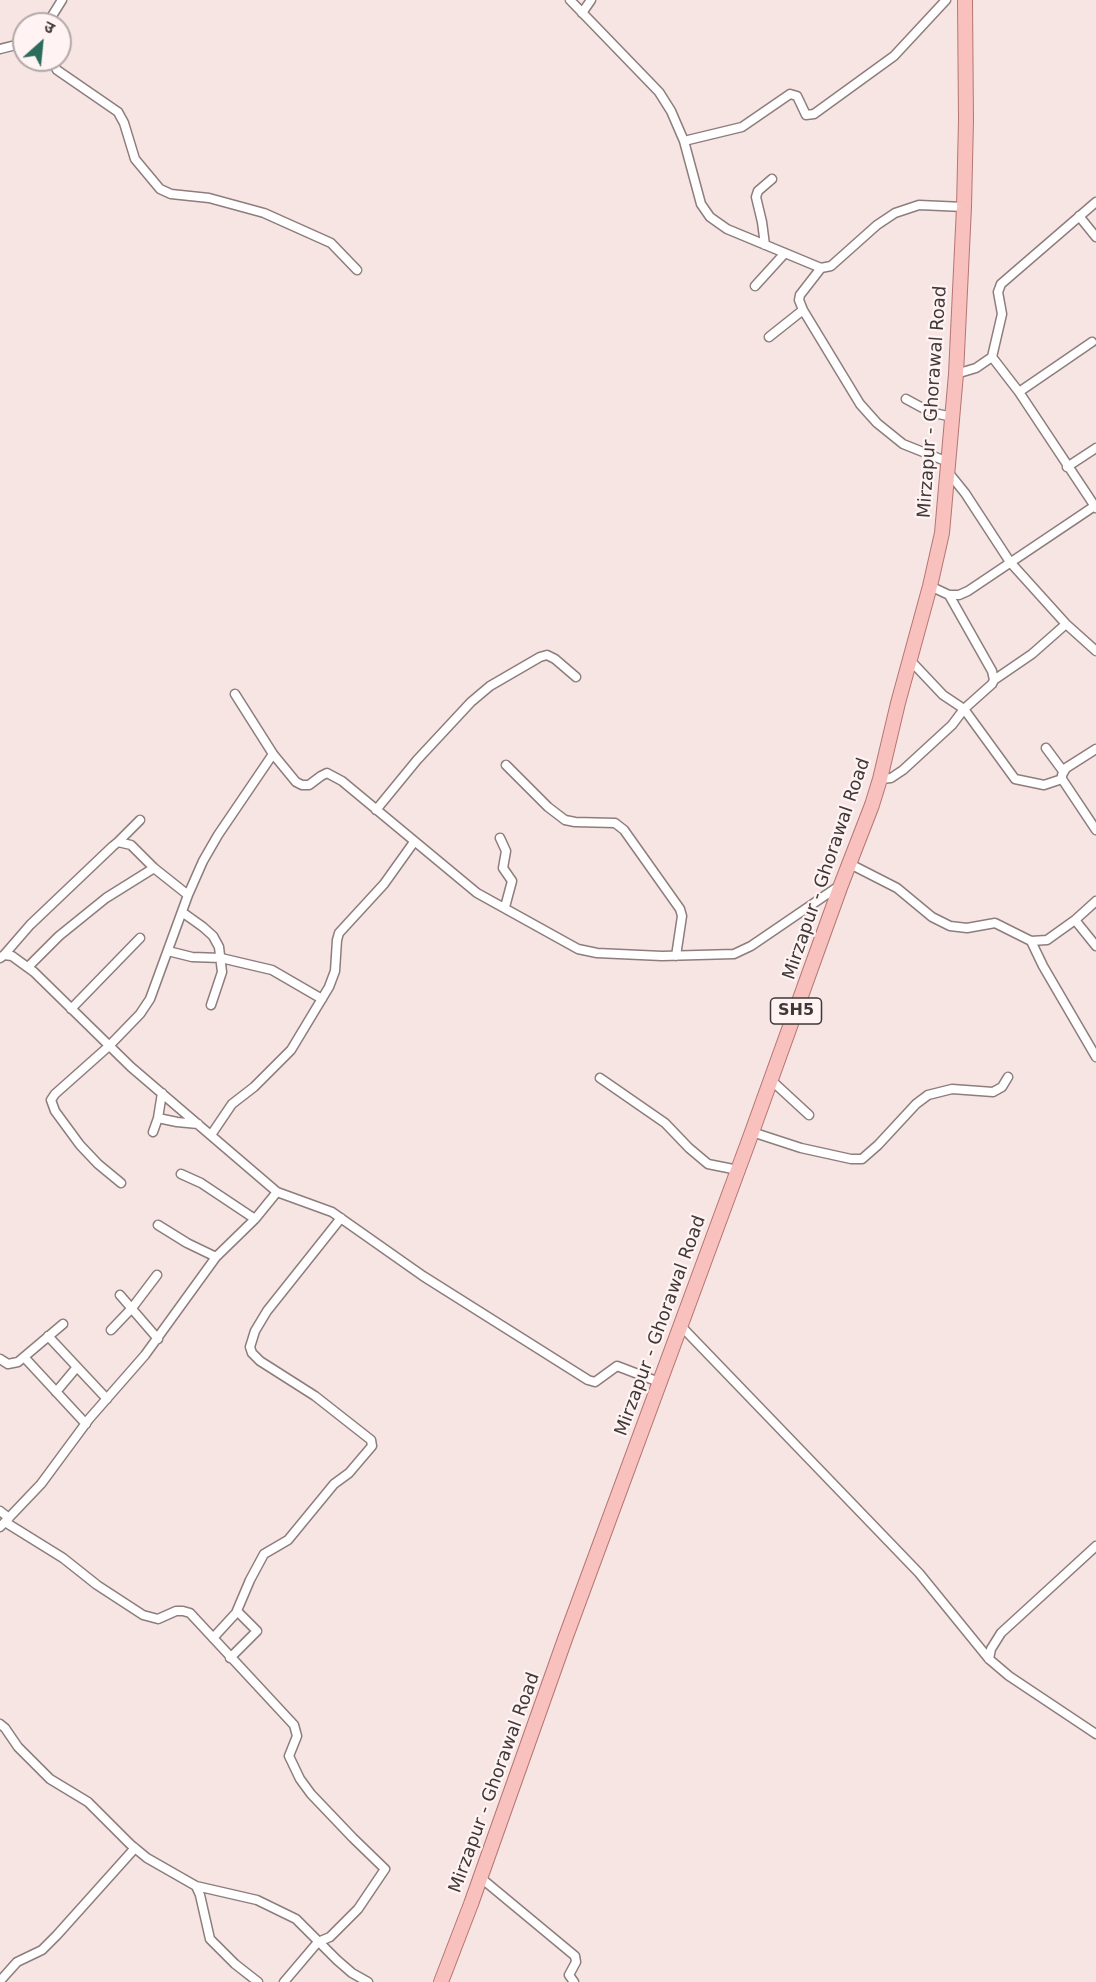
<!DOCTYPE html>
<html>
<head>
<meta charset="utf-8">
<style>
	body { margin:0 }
	#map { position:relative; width:1096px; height:1982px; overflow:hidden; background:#f7e5e3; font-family:"DejaVu Sans","Noto Sans Devanagari",sans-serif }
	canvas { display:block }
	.north { position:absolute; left:12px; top:12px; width:60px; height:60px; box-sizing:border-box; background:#fff4f3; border:2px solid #b2a9a8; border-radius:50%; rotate:27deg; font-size:16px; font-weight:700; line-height:24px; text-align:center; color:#3f3837 }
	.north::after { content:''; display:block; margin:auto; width:21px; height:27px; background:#2b6c5b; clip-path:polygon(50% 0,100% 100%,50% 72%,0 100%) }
</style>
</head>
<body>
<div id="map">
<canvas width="1096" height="1982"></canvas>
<div class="north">उ</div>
</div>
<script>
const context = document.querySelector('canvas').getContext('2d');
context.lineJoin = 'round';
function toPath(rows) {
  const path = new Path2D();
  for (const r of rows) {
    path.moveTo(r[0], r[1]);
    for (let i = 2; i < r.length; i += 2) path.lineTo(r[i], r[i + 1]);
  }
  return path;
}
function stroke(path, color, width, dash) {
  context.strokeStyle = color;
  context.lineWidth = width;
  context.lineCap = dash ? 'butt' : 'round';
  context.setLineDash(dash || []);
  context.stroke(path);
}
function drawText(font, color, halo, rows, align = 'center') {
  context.font = font + ' "DejaVu Sans",sans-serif';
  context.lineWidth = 4.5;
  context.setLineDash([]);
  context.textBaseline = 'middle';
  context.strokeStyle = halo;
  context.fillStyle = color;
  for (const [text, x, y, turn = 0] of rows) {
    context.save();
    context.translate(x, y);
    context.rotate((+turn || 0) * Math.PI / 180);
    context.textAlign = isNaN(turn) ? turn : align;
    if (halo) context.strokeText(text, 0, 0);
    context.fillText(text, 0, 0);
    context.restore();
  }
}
const street = toPath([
	[570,0,659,92,671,111,684,141,701,204,710,217,727,229,821,268,831,266,877,225,895,213,919,205,964,207],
	[582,13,591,0],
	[47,24,62,0],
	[0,49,24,43],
	[51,60,57,70,118,112,124,123,135,159,160,189,171,194,209,198,264,213,331,243,357,270],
	[684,141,742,127,790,94,797,96,806,115,814,114,894,56,946,0],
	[1079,216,1096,237],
	[765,245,762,222,756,197,758,191,772,179],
	[821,268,800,295,799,300,803,310,860,404,877,423,903,444,948,462],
	[755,286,785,253],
	[769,337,803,310],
	[992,357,1019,392,1096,508],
	[956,374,976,368,992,357,1002,314,998,292,1001,284,1096,202],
	[1019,392,1092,342],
	[906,399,930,412,952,417],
	[1067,467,1096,448],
	[948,472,965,493,1010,562,1066,624,1096,651],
	[930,586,949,595,959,595,968,591,1096,505],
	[909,659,943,695,964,709,992,684,994,680,992,671,949,595],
	[994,680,1032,654,1066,624],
	[235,694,273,754,296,782,302,785,309,785,321,776,327,773,342,781,477,893,578,949,597,953,662,956,734,954,751,946,839,886],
	[1046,748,1063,771],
	[1096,749,1066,768,1062,775,1062,779,1096,830],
	[506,765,548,807,565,820,575,822,615,823,624,830,680,909,682,916,676,956],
	[880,779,891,778,903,770,952,725,964,709,1015,779,1044,785,1062,779],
	[376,810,417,760,471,702,490,686,540,657,547,655,555,659,576,677],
	[500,838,506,851,503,868,512,881,505,907],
	[118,842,140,820],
	[850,864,897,888,932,917,950,926,967,928,995,923,1031,941,1047,940,1075,920,1096,901],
	[182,912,203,927,213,936,219,947,222,972,211,1005],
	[1075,920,1096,946],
	[1031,941,1043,966,1096,1057],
	[168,951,192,957,221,958,272,970,322,999],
	[4,955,30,925,113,846,118,842,131,845,154,868,188,895],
	[0,958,4,955,12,956,34,972,131,1067,277,1192,332,1212,423,1276,588,1380,595,1382,617,1366,659,1382],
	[28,967,59,936,106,898,154,868],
	[71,1009,140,938],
	[600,1078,665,1123,689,1148,708,1164,738,1170],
	[771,1080,809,1115],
	[158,1118,177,1122,198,1124],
	[153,1132,158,1118,162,1093],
	[752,1132,801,1148,851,1159,862,1159,878,1145,916,1104,928,1095,952,1089,993,1092,1002,1087,1008,1077],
	[211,1135,232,1104,254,1087,291,1050,329,987,335,971,337,940,339,933,384,884,414,842],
	[181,1174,201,1183,255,1219],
	[121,1183,98,1164,80,1145,55,1111,51,1100,55,1094,109,1046,140,1014,150,999,188,895,203,861,218,835,273,754],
	[158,1225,187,1243,216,1257],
	[120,1295,158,1339],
	[680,1325,919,1573,989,1659,1009,1676,1096,1734],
	[111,1330,132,1308,157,1275],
	[48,1336,107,1399],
	[24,1357,86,1424],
	[0,1359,8,1364,18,1362,63,1324],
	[56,1392,77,1367],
	[0,1511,9,1518],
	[5,1522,63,1558,97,1585,143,1615,158,1619,176,1611,183,1611,190,1613,294,1725,297,1736,289,1756,300,1779,311,1794,353,1838,385,1869,358,1909,330,1937,318,1942,284,1982],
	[0,1527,41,1484,89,1419,145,1355,216,1257,255,1219,277,1192],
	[213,1638,236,1613,250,1580,264,1554,288,1540,334,1484,349,1473,372,1446,371,1440,315,1396,260,1361,252,1353,250,1347,255,1331,267,1311,341,1218],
	[230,1658,257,1631,237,1611],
	[989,1659,991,1649,1001,1633,1096,1546],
	[0,1724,5,1728,18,1747,50,1779,88,1802,130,1844,147,1858,196,1886,200,1895,210,1939,235,1964,258,1982],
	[481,1878,575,1956,576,1962,569,1975,574,1982],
	[196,1886,257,1900,296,1919,337,1960,352,1973,368,1982],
	[0,1981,17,1962,42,1950,57,1935,135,1848]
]);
const primary = toPath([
	[441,1982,471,1904,565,1639,752,1132,841,885,872,805,880,779,898,703,930,586,942,533,956,374,964,207,966,120,965,0]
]);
stroke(street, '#8d7d7c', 11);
stroke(primary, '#b57673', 16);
stroke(street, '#fff', 8);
stroke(primary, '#f9c1be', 14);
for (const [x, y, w] of [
	[796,1011,51]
]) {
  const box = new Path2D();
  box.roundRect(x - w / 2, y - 13, w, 26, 4.5);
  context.fillStyle = '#fff4f3';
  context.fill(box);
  stroke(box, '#3f3837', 1.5);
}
drawText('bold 16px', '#3f3837', null, [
	["SH5",796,1011]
]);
drawText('18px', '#3f3837', '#fff4f3', [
	["Mirzapur - Ghorawal Road",933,402,-86],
	["Mirzapur - Ghorawal Road",827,869,-71],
	["Mirzapur - Ghorawal Road",661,1326,-70],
	["Mirzapur - Ghorawal Road",495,1783,-70]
]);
</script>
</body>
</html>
